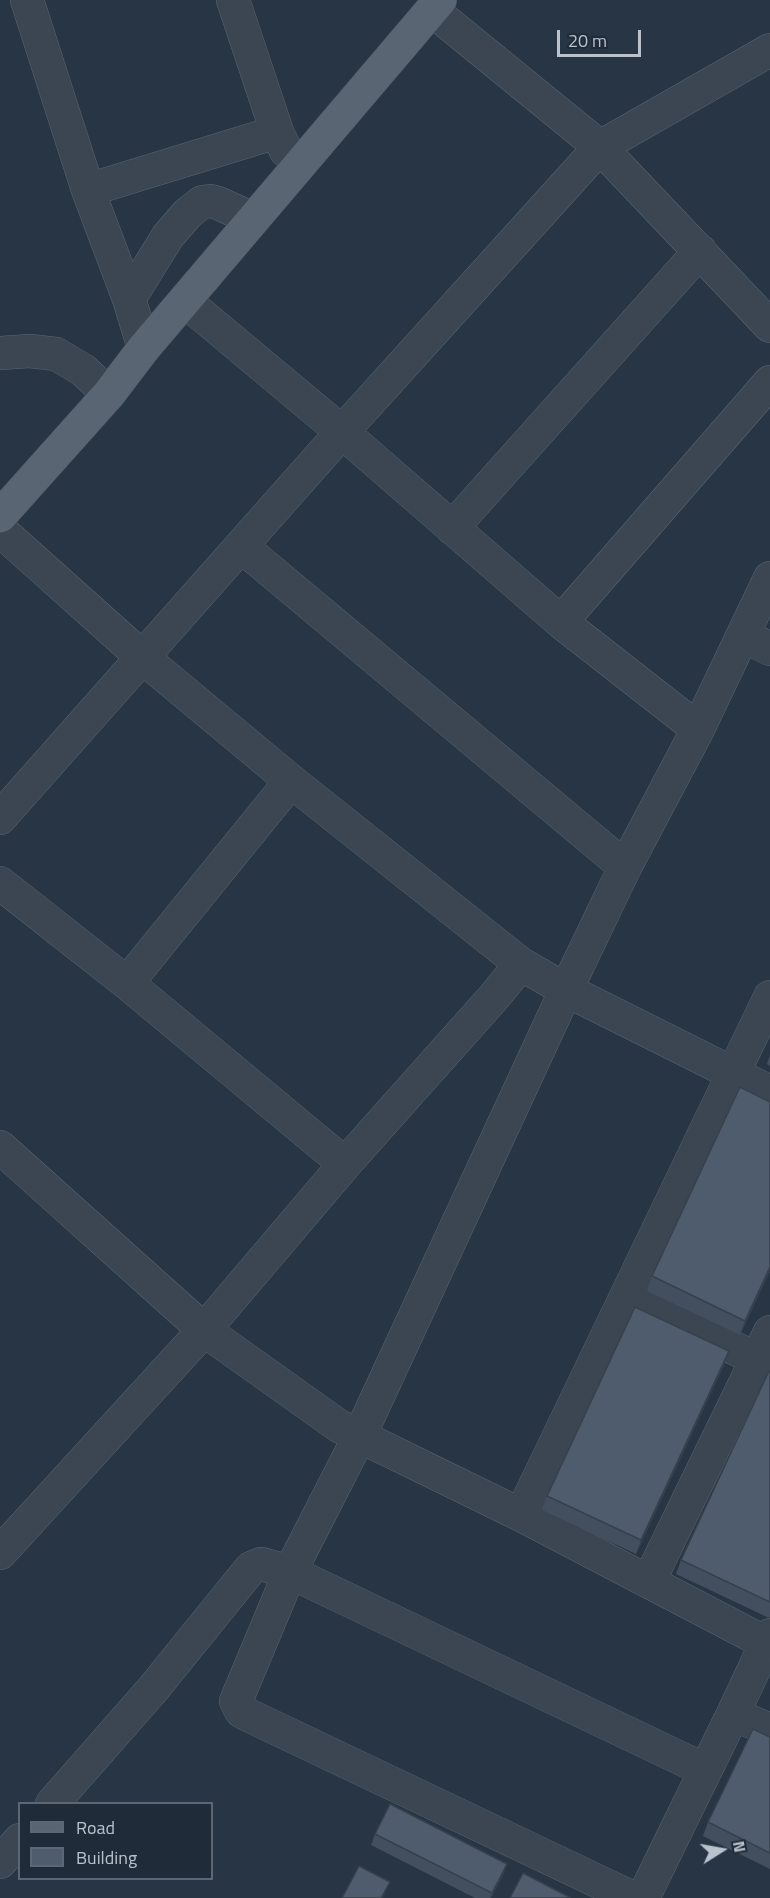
<!DOCTYPE html>
<html>
<head>
<meta charset="utf-8">
<style>
	body { margin:0 }
	#map { position:relative; width:770px; height:1898px; overflow:hidden; background:#273544; font-family:"Titillium Web",sans-serif }
	canvas { display:block }
	.legend { position:absolute; left:18px; top:1802px; width:195px; height:78px; box-sizing:border-box; background:#202b39; border:2px solid #5d6774; margin:0; padding:8px 10px; list-style:none; font-size:18px; color:#b9c2cd }
	.legend li { display:flex; align-items:center; gap:12px; height:30px }
	.legend b { width:30px; border:2px solid #5d6774 }
	.north { position:absolute; left:692px; top:1820px; width:60px; height:60px; -webkit-text-stroke:4px #202b39; paint-order:stroke; rotate:79deg; font-size:16px; font-weight:700; line-height:24px; text-align:center; color:#b9c2cd }
	.north::after { content:''; display:block; margin:auto; width:21px; height:27px; background:#b9c2cd; clip-path:polygon(50% 0,100% 100%,50% 72%,0 100%) }
	.scale { position:absolute; left:557px; top:30px; width:84px; height:27px; box-sizing:border-box; border:3px solid #b9c2cd; border-top:0; padding-left:8px; font-size:18px; line-height:21px; white-space:nowrap; color:#b9c2cd; -webkit-text-stroke:4px #202b39; paint-order:stroke }
</style>
</head>
<body>
<div id="map">
<canvas width="770" height="1898"></canvas>
<ul class="legend">
<li><b style="height:8px;background:#5a6573"></b>Road</li>
<li><b style="height:16px;background:#4e5c6d"></b>Building</li>
</ul>
<div class="north">N</div>
<div class="scale">20 m</div>
</div>
<script>
const context = document.querySelector('canvas').getContext('2d');
context.lineJoin = 'round';
function toPath(rows) {
  const path = new Path2D();
  for (const r of rows) {
    path.moveTo(r[0], r[1]);
    for (let i = 2; i < r.length; i += 2) path.lineTo(r[i], r[i + 1]);
  }
  return path;
}
function stroke(path, color, width, dash) {
  context.strokeStyle = color;
  context.lineWidth = width;
  context.lineCap = dash ? 'butt' : 'round';
  context.setLineDash(dash || []);
  context.stroke(path);
}
function fillPath(path, color) {
  context.fillStyle = color;
  context.fill(path, 'evenodd');
}
const minor = toPath([
	[27,0,88,190,129,299,144,348],
	[233,0,277,132,286,151],
	[432,10,600,147,770,326],
	[88,190,277,132],
	[129,299,168,236,188,213,202,202,210,201,218,203,253,219],
	[185,301,342,432,561,622,698,729],
	[0,353,30,351,56,354,83,370,109,394],
	[452,528,700,251],
	[0,530,142,657,291,781,521,964],
	[241,546,625,867],
	[561,622,770,382],
	[743,635,770,649],
	[0,818,342,432,600,147,770,50],
	[0,883,127,983,345,1164],
	[127,983,291,781],
	[0,1147,204,1330,339,1426,521,1515,766,1643],
	[627,1298,770,1365],
	[521,1515,770,997],
	[0,1553,204,1330,345,1164,493,998,521,964,566,990,770,1092],
	[649,1581,770,1332],
	[733,1714,770,1730],
	[52,1804,153,1689,251,1568,261,1564,290,1572,705,1770],
	[0,1862,20,1840],
	[633,1898,248,1715,241,1711,236,1701,290,1572,359,1437,566,990,625,867,698,729,770,578],
	[643,1898,733,1714,770,1635]
]);
const major = toPath([
	[0,516,109,394,144,348,440,0]
]);
stroke(minor, '#5a6471', 34);
stroke(major, '#495260', 34);
stroke(minor, '#3c4653', 33);
stroke(major, '#5a6573', 33);
fillPath(toPath([
	[770,1055,770,1066,767,1064],
	[770,1271,740,1335,647,1291,652,1276],
	[724,1365,636,1554,542,1510,547,1496],
	[770,1371,770,1617,769,1618,676,1574,681,1560],
	[770,1737,770,1869,703,1836,708,1822],
	[375,1834,507,1864,503,1875,491,1898,475,1898,371,1845]
]), '#434f5e');
fillPath(toPath([
	[770,1267,770,1271,740,1335,745,1321],
	[729,1351,724,1365,636,1554,641,1540],
	[507,1864,503,1875,491,1898,490,1898],
	[390,1882,383,1898,381,1898]
]), '#37404c');
const building = toPath([
	[740,1087,770,1102,770,1267,745,1321,652,1276,740,1087],
	[635,1307,729,1351,641,1540,547,1496,635,1307],
	[769,1371,770,1371,770,1602,681,1560,769,1371],
	[753,1729,770,1737,770,1853,708,1822,753,1729],
	[390,1804,507,1864,492,1893,375,1834,390,1804],
	[359,1866,390,1882,381,1898,342,1898,359,1866],
	[523,1873,571,1898,510,1898,523,1873]
]);
fillPath(building, '#4e5c6d');
stroke(building, '#37404c', 1.5);
</script>
</body>
</html>
